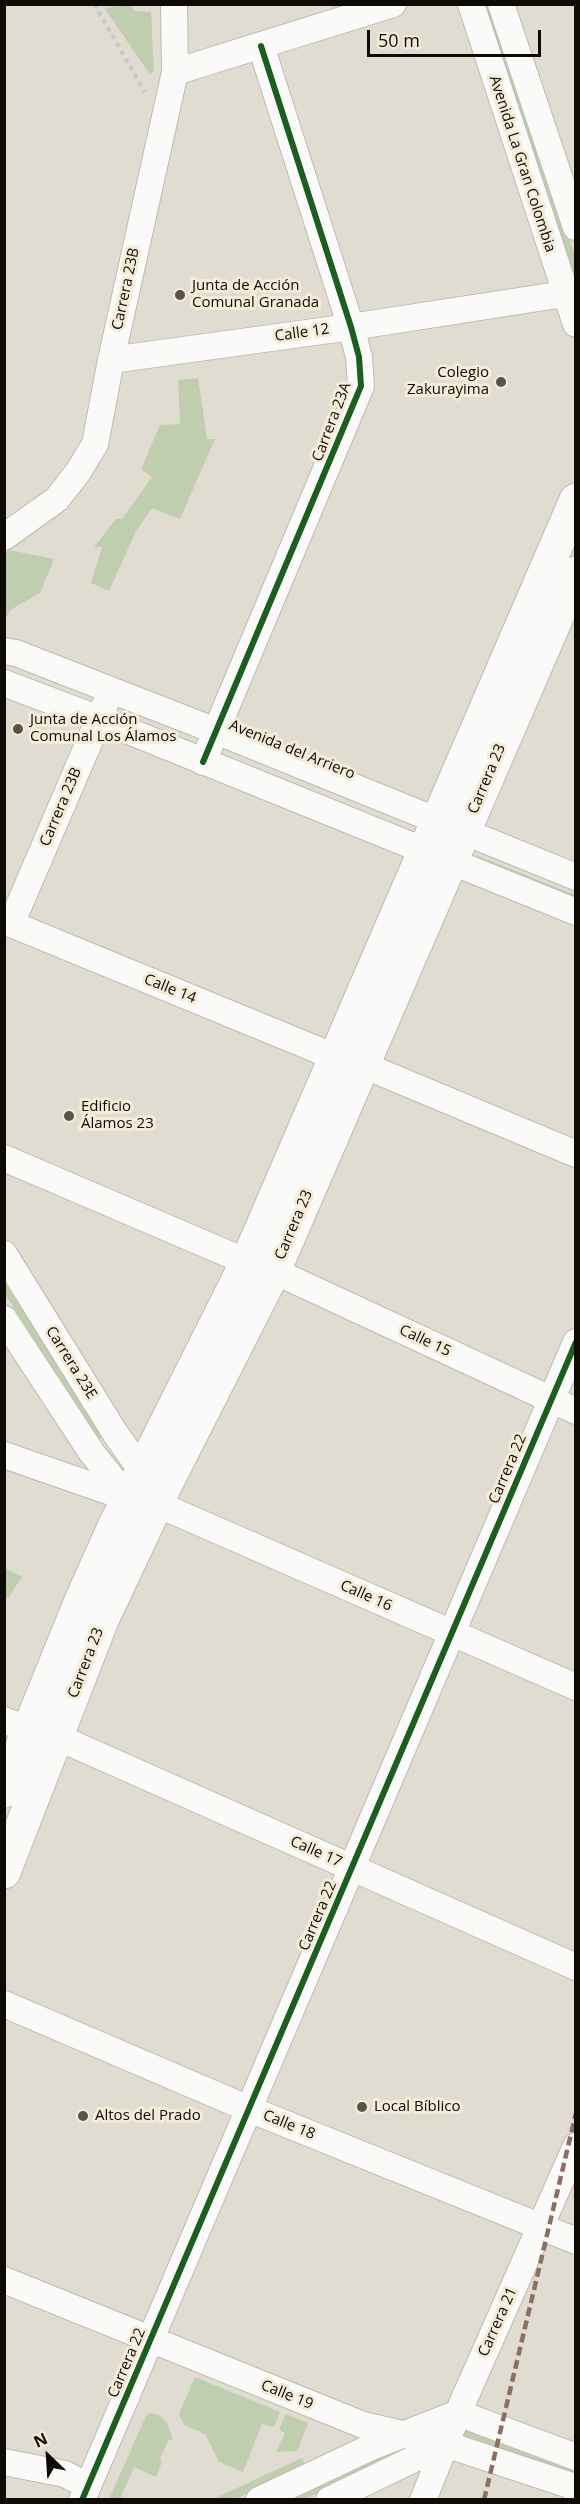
<!DOCTYPE html>
<html>
<head>
<meta charset="utf-8">
<style>
	body { margin:0 }
	#map { position:relative; width:580px; height:2504px; overflow:hidden; background:#e1dcd1; font-family:"Open Sans",sans-serif }
	canvas { display:block }
	.frame { position:absolute; inset:0; border:6px solid #0e0b05; pointer-events:none }
	.north { position:absolute; left:18px; top:2426px; width:60px; height:60px; -webkit-text-stroke:4px #f4ecd8; paint-order:stroke; rotate:335deg; font-size:16px; font-weight:700; line-height:24px; text-align:center; color:#0e0b05 }
	.north::after { content:''; display:block; margin:auto; width:21px; height:27px; background:#0e0b05; clip-path:polygon(50% 0,100% 100%,50% 72%,0 100%) }
	.scale { position:absolute; left:367px; top:30px; width:174px; height:27px; box-sizing:border-box; border:3px solid #0e0b05; border-top:0; padding-left:8px; font-size:18px; line-height:21px; white-space:nowrap; color:#0e0b05; -webkit-text-stroke:4px #f4ecd8; paint-order:stroke }
</style>
</head>
<body>
<div id="map">
<canvas width="580" height="2504"></canvas>
<div class="frame"></div>
<div class="north">N</div>
<div class="scale">50 m</div>
</div>
<script>
const context = document.querySelector('canvas').getContext('2d');
context.lineJoin = 'round';
function fillPath(path, color) {
  context.fillStyle = color;
  context.fill(path, 'evenodd');
}
function toPath(rows) {
  const path = new Path2D();
  for (const r of rows) {
    path.moveTo(r[0], r[1]);
    for (let i = 2; i < r.length; i += 2) path.lineTo(r[i], r[i + 1]);
  }
  return path;
}
function stroke(path, color, width, dash) {
  context.strokeStyle = color;
  context.lineWidth = width;
  context.lineCap = dash ? 'butt' : 'round';
  context.setLineDash(dash || []);
  context.stroke(path);
}
function drawText(font, color, halo, rows, align = 'center') {
  context.font = font + ' "Open Sans",sans-serif';
  context.lineWidth = 6;
  context.setLineDash([]);
  context.textBaseline = 'middle';
  context.strokeStyle = halo;
  context.fillStyle = color;
  for (const [text, x, y, turn = 0] of rows) {
    context.save();
    context.translate(x, y);
    context.rotate((+turn || 0) * Math.PI / 180);
    context.textAlign = isNaN(turn) ? turn : align;
    if (halo) context.strokeText(text, 0, 0);
    context.fillText(text, 0, 0);
    context.restore();
  }
}
fillPath(toPath([
	[119,5,130,5,135,11,151,12,154,72,149,73,105,9],
	[480,5,492,5,575,256,575,306],
	[198,378,207,439,215,439,180,519,152,508,136,531,109,591,91,583,102,547,94,547,116,519,122,519,152,477,141,469,160,425,180,424,178,380],
	[9,550,54,559,40,593,10,610,5,620,5,554],
	[478,856,575,895,575,900,476,860],
	[4,1281,104,1436,98,1440,5,1294],
	[5,1568,22,1577,8,1598,5,1596],
	[195,2377,280,2412,274,2427,262,2424,243,2472,219,2462,205,2434,184,2425,179,2414],
	[150,2413,159,2415,167,2423,173,2439,168,2441,160,2459,162,2462,156,2477,134,2467,120,2499,109,2499,146,2416],
	[286,2414,308,2423,297,2451,276,2452,285,2433,279,2430],
	[463,2428,575,2470,575,2474,460,2434],
	[405,2439,411,2450,305,2499,278,2500],
	[302,2458,306,2467,235,2499,211,2500]
]), '#beceae');
const minor = toPath([
	[471,4,576,324],
	[501,4,576,227],
	[175,72,393,4],
	[111,360,351,327,564,294],
	[4,537,57,499,78,472,95,444,111,360,175,72,174,4],
	[4,651,16,653,216,731,576,877],
	[4,683,99,719,576,912],
	[203,762,361,386,359,357,351,327,261,46],
	[4,921,335,1057],
	[11,924,105,705],
	[363,1065,576,1154],
	[4,1158,247,1262],
	[4,1254,115,1433,141,1470],
	[274,1271,576,1411],
	[4,1319,92,1453,128,1498],
	[4,1455,128,1498],
	[157,1504,576,1687],
	[4,1720,29,1730],
	[57,1737,576,1967],
	[4,2004,249,2109,576,2241],
	[4,2280,363,2425,445,2444,569,2485,576,2490],
	[458,2413,576,2457],
	[4,2462,65,2474,88,2486],
	[82,2500,576,1342],
	[259,2500,369,2448,458,2413],
	[329,2500,445,2444],
	[423,2500,458,2413,576,2146]
]);
const major = toPath([
	[4,1791,80,1603,114,1527,247,1262,576,500],
	[4,1872,102,1620,167,1482,274,1271,576,573]
]);
stroke(minor, '#bebab2', 28);
stroke(major, '#bebab2', 35);
stroke(toPath([
	[94,4,145,92]
]), '#c9c8c4', 4, [4.5, 4.5]);
stroke(minor, '#fafaf8', 26);
stroke(major, '#fafaf8', 33);
stroke(toPath([
	[484,2500,576,2113]
]), '#8d6e63', 4.5, [9, 4.5]);
stroke(toPath([
	[203,762,361,386,359,357,351,327,261,46],
	[82,2500,576,1342]
]), '#1b5e20', 6);
for (const [x, y, r, color] of [
	[180,295,6,"#58544c"],
	[501,382,6,"#58544c"],
	[18,729,6,"#58544c"],
	[69,1116,6,"#58544c"],
	[362,2107,6,"#58544c"],
	[83,2116,6,"#58544c"]
]) {
  const dot = new Path2D();
  dot.arc(x, y, r, 0, 2 * Math.PI);
  context.fillStyle = color;
  context.fill(dot);
  stroke(dot, '#f4ecd8', 2);
}
drawText('15px', '#0e0b05', '#f4ecd8', [
	["Avenida La Gran Colombia",522,164,72],
	["Carrera 23B",126,289,-78],
	["Calle 12",302,333,-8],
	["Carrera 23A",332,422,-69],
	["Avenida del Arriero",292,750,22],
	["Carrera 23",487,779,-67],
	["Carrera 23B",61,807,-67],
	["Calle 14",170,989,22],
	["Carrera 23",294,1225,-67],
	["Calle 15",425,1341,25],
	["Carrera 23E",71,1363,58],
	["Carrera 22",508,1469,-67],
	["Calle 16",366,1596,24],
	["Carrera 23",86,1663,-69],
	["Calle 17",316,1852,24],
	["Carrera 22",318,1916,-67],
	["Calle 18",289,2125,22],
	["Carrera 21",498,2322,-66],
	["Carrera 22",127,2363,-67],
	["Calle 19",287,2395,22]
]);
drawText('15px', '#0e0b05', '#f4ecd8', [
	["Junta de Acción",192,286],
	["Comunal Granada",192,303],
	["Colegio",489,373,"right"],
	["Zakurayima",489,390,"right"],
	["Junta de Acción",30,720],
	["Comunal Los Álamos",30,737],
	["Edificio",81,1107],
	["Álamos 23",81,1124],
	["Local Bíblico",374,2107],
	["Altos del Prado",95,2116]
], 'left');
</script>
</body>
</html>
